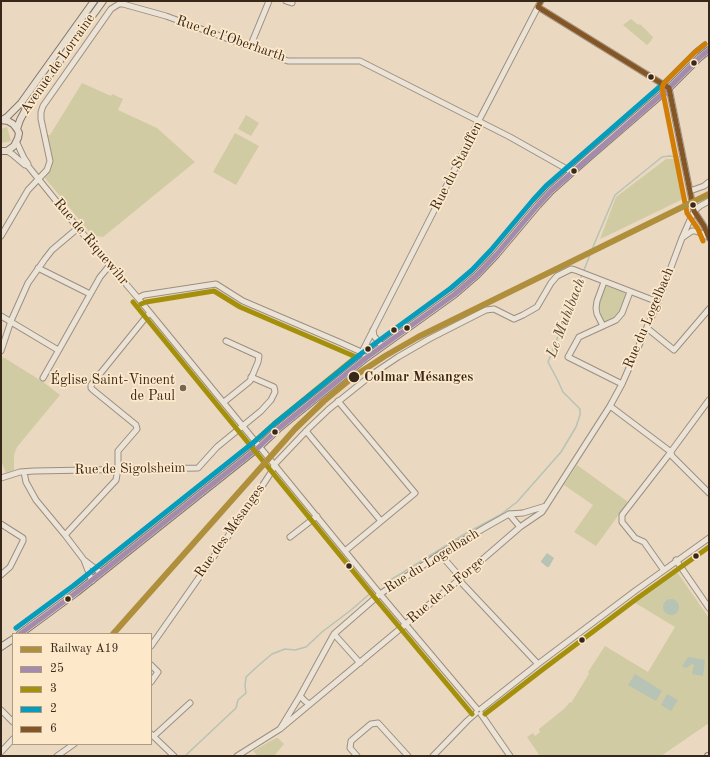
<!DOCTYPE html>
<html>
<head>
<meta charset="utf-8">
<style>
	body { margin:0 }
	#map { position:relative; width:710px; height:757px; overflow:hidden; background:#ead8c0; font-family:"Old Standard TT",serif }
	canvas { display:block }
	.frame { position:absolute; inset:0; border:2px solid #38281a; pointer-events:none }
	.legend { position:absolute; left:12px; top:633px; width:140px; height:112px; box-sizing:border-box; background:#fde8ca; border:1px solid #ae9b84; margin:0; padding:5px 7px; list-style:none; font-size:12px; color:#38281a }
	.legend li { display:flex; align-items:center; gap:8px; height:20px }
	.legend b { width:20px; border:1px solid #ae9b84 }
</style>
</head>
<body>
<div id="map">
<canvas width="710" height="757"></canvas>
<div class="frame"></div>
<ul class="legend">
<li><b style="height:5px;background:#af8f3c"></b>Railway A19</li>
<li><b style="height:5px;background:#a48aab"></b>25</li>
<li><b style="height:5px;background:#a5900c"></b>3</li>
<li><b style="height:5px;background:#069cbc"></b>2</li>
<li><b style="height:5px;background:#845626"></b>6</li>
</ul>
</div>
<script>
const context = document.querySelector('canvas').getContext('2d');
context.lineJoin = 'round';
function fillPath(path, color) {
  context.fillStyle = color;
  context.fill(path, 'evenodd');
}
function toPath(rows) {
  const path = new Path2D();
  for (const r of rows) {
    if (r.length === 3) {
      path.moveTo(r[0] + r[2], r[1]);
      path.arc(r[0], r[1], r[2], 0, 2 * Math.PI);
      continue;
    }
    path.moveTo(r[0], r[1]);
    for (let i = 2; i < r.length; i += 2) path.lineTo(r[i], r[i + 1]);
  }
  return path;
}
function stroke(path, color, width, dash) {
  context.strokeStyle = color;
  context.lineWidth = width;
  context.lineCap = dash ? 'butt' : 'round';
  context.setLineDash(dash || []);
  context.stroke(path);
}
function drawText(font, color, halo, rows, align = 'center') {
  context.font = font + ' "Old Standard TT",serif';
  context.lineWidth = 3.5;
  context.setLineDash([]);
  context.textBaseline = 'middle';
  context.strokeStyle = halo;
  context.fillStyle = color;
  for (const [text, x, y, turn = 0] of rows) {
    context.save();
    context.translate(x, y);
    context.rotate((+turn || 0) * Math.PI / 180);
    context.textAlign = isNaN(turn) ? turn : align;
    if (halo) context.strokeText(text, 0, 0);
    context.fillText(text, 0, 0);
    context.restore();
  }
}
fillPath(toPath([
	[97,1,100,1,51,68,50,67],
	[631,19,637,24,641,25,653,37,651,41,647,45,623,25],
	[82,83,111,96,112,94,123,99,118,110,157,128,195,162,103,237,92,235,45,178,49,172,52,161,47,135,50,135],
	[246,115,259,123,251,136,238,129],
	[7,127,11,141,1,143,1,129],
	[235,133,259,146,236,185,213,172],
	[666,159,680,159,685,198,617,231,600,239,616,197],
	[607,286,627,294,620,311,614,319,605,323,603,322,599,312,598,308,599,303,605,287],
	[3,357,43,382,60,395,17,447,14,455,14,470,6,473,1,461,1,361],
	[577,465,628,502,596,546,574,532,593,505,564,485],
	[675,569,709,618,709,723,661,756,540,756,527,737,533,733,535,736,540,732,539,729,564,709,570,702,571,703,589,674,588,672,605,646,648,672,675,627,632,601],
	[276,738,278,738,284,744,274,756,258,756,253,751]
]), '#d1cba3');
fillPath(toPath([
	[547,553,554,558,549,567,547,567,541,562,541,561],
	[671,607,8],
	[688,657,705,660,703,676,692,674,694,665,692,664,686,668,682,666],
	[635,674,662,691,656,701,628,685],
	[667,694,678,700,671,711,661,705]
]), '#b6c3b5');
stroke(toPath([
	[382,585,402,573,463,535,500,515,517,502,561,452,576,427,580,415,580,409,563,392,558,381,548,362,595,242,615,195,662,157,669,156,679,157],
	[185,756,236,708,238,700,246,693,245,686,246,677,259,665,272,654,285,649,295,650,306,647,322,632,351,610,373,591]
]), '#b6c3b5', 1.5);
const minor = toPath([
	[286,1,292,3],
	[538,7,669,88,694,211,704,226,709,238],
	[250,47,269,1],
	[17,143,24,158,28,164,28,166,78,228,138,298,380,594,477,709],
	[7,151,12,154,25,165,28,166],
	[690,191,704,186,709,182],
	[1,236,28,190,47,170,50,161,41,119,41,112,43,106,111,9,119,4,123,4,166,16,288,61,360,61,510,137,572,172],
	[682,238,692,231,695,231,701,233,708,237],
	[38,268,90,294],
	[138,298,144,295,216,284,243,301,339,342,359,351,363,354],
	[1,316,58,350],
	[603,326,597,314,596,308,597,301,604,282],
	[647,328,674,350,709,309],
	[373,330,374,336,382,346],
	[1,351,11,321,28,283,45,259,52,250,78,228],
	[362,353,363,350,439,201,475,128,541,1],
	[43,378,100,277,110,265],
	[622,384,568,357,579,337,616,320,622,313,630,292],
	[338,401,415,493,345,551],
	[224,402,250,381,258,362,259,356,226,341],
	[610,406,671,452,672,456,709,493],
	[306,431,381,521],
	[24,472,26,482,36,500,65,535,84,560],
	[1,478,20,472,34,471,198,468,217,447,261,411,271,400,275,392,274,387,251,377],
	[509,514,520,527],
	[1,524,23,538,23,541,10,567,1,575],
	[65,535,116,480,118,469,118,451,137,429,136,425,93,390,91,388,91,385,146,317,150,313],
	[290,537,317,516],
	[440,554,461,578],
	[676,560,709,608],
	[663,569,644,542,635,538,622,522,622,515,667,457,709,400],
	[459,580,538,664],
	[92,581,84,560,101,573],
	[334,634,360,663],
	[151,646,245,512,272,471,274,465,309,428,329,409,374,373,398,357,429,339,486,310,494,309,514,319,523,315,537,307,551,283,557,276,571,269,575,270,658,302],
	[151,665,158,672,151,682],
	[300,696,305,701,309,704],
	[481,709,538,664,635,591,709,538],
	[1,710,13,722],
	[481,714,510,756],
	[280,729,461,578,520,527,542,512,610,406,622,384,658,302,682,238,694,211,700,206,709,201],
	[151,734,174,756],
	[154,736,190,703],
	[1,752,13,739],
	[57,756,74,744],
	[237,756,280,729,300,696,334,634,380,594,440,554,486,527,509,514,523,513,546,506],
	[357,756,350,748,351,741,371,724,378,723,408,756],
	[433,756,467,721,476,713]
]);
const major = toPath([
	[1,120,8,121,13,124,17,129,19,133,18,138,14,146,7,151,1,151],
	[2,120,7,117,21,103,94,1],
	[17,129,20,120,28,105,103,1],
	[20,634,77,592,259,447,278,429,366,358,455,294,477,275,496,255,538,205,551,191,588,158,669,88,700,57,709,50],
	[1,647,13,639],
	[708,756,709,756]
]);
stroke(minor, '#9b8f81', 7);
stroke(major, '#83786a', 8);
stroke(minor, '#ece3d7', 5);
stroke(major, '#e9dfd0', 6);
stroke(toPath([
	[20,634,77,592,259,447,278,429,366,358,455,294,477,275,496,255,538,205,551,191,669,88,700,57,709,50]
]), '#a48aab', 5);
stroke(toPath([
	[133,302,375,598,472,714],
	[141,304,146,302,214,291,240,307,356,357,274,424,254,442],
	[485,714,542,670,639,597,709,547]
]), '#a5900c', 5);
stroke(toPath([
	[16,628,73,586,254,442,274,424,362,353,451,288,472,270,491,250,533,200,546,186,664,83,695,52,705,44]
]), '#069cbc', 5);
stroke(toPath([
	[541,1,538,7,669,88,694,211,704,226,709,238]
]), '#845626', 5);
stroke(toPath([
	[703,241,698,229,687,213,662,88,664,83,695,52,705,44]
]), '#d27d05', 5);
stroke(toPath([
	[113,634,295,429,324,401,353,377,385,356,418,337,709,194]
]), '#af8f3c', 6);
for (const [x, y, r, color] of [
	[694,63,3.5,"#38281a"],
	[651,77,3.5,"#38281a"],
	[574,171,3.5,"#38281a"],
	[693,205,3.5,"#38281a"],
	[407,328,3.5,"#38281a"],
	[394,330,3.5,"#38281a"],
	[368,349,3.5,"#38281a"],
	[354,377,6,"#38281a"],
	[183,388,4,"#766654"],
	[275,432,3.5,"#38281a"],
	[696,556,3.5,"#38281a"],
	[349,566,3.5,"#38281a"],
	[68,599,3.5,"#38281a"],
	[582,640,3.5,"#38281a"]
]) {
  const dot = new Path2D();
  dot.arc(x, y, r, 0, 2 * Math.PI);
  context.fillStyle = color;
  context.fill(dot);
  stroke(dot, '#fde8ca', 1.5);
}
drawText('14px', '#38281a', '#fde8ca', [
	["Rue de l'Oberharth",231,39,19],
	["Avenue de Lorraine",58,64,-55],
	["Rue du Stauffen",457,166,-63],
	["Rue de Riquewihr",91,242,50],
	["Rue du Logelbach",649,318,-67],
	["Rue de Sigolsheim",130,469,-1],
	["Rue des Mésanges",230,531,-55],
	["Rue du Logelbach",432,561,-32],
	["Rue de la Forge",446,590,-40]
]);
drawText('bold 14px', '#38281a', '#fde8ca', [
	["Colmar Mésanges",364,377]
], 'left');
drawText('14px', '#38281a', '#fde8ca', [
	["Église Saint-Vincent",175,380],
	["de Paul",175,396]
], 'right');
drawText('italic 15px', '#524c40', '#fde8ca', [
	["Le Muhlbach",566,318,-69]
]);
</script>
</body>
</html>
